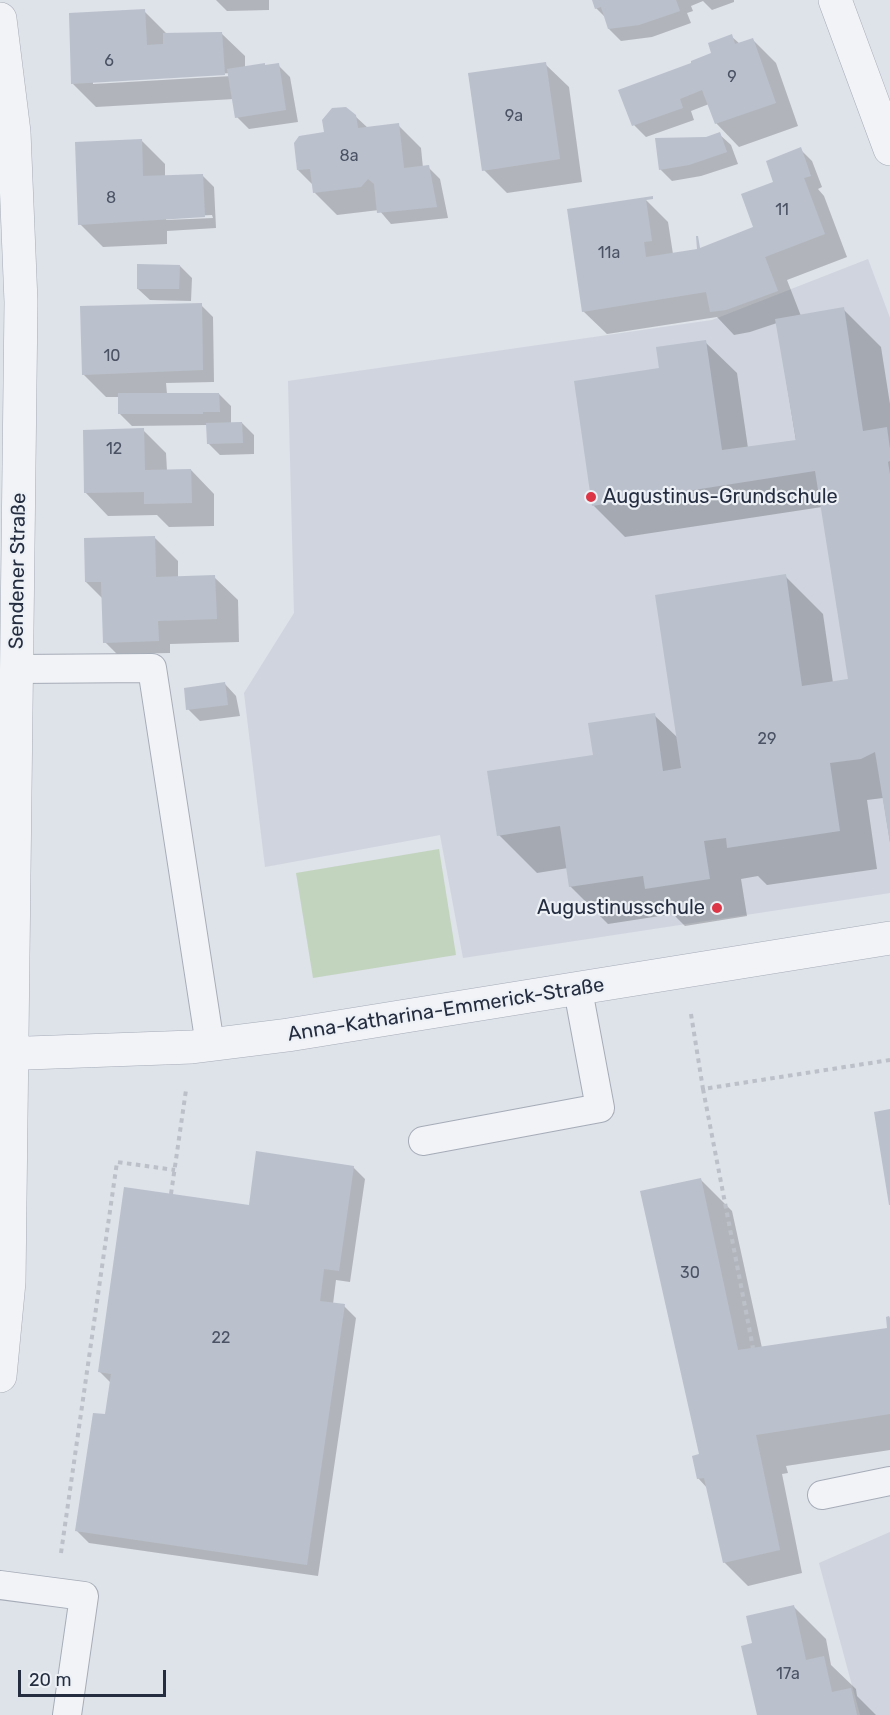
<!DOCTYPE html>
<html>
<head>
<meta charset="utf-8">
<style>
	body { margin:0 }
	#map { position:relative; width:890px; height:1715px; overflow:hidden; background:#dee2e9; font-family:Rubik,sans-serif }
	canvas { display:block }
	.scale { position:absolute; left:18px; top:1670px; width:148px; height:27px; box-sizing:border-box; border:3px solid #252e41; border-top:0; padding-left:8px; font-size:18px; line-height:21px; white-space:nowrap; color:#252e41; -webkit-text-stroke:4px #edf1f6; paint-order:stroke }
</style>
</head>
<body>
<div id="map">
<canvas width="890" height="1715"></canvas>
<div class="scale">20 m</div>
</div>
<script>
const context = document.querySelector('canvas').getContext('2d');
context.lineJoin = 'round';
function fillPath(path, color) {
  context.fillStyle = color;
  context.fill(path, 'evenodd');
}
function toPath(rows) {
  const path = new Path2D();
  for (const r of rows) {
    path.moveTo(r[0], r[1]);
    for (let i = 2; i < r.length; i += 2) path.lineTo(r[i], r[i + 1]);
  }
  return path;
}
function stroke(path, color, width, dash) {
  context.strokeStyle = color;
  context.lineWidth = width;
  context.lineCap = dash ? 'butt' : 'round';
  context.setLineDash(dash || []);
  context.stroke(path);
}
function drawText(font, color, halo, rows, align = 'center') {
  context.font = font + ' Rubik,sans-serif';
  context.lineWidth = 4.5;
  context.setLineDash([]);
  context.textBaseline = 'middle';
  context.strokeStyle = halo;
  context.fillStyle = color;
  for (const [text, x, y, turn = 0] of rows) {
    context.save();
    context.translate(x, y);
    context.rotate((+turn || 0) * Math.PI / 180);
    context.textAlign = isNaN(turn) ? turn : align;
    if (halo) context.strokeText(text, 0, 0);
    context.fillText(text, 0, 0);
    context.restore();
  }
}
fillPath(toPath([
	[868,259,890,318,890,893,463,958,440,835,265,867,244,693,294,613,288,381,712,320],
	[890,1532,890,1715,860,1715,819,1563]
]), '#cfd4de');
fillPath(toPath([
	[439,849,456,955,313,978,296,873]
]), '#c2d4be');
fillPath(toPath([
	[216,0,269,0,269,10,227,11],
	[593,0,734,0,734,2,712,10,703,1,691,6,693,11,687,13,691,23,652,37,621,41,609,29,606,18,596,8],
	[144,11,167,34,221,33,245,56,245,68,278,65,290,77,298,122,249,129,237,117,234,99,96,107,72,83],
	[232,73,232,76,93,84,93,81],
	[731,36,740,44,753,40,776,63,798,126,739,147,716,123,709,104,691,111,694,120,646,137,634,125],
	[545,64,569,87,582,182,507,193,484,170],
	[355,116,368,128,398,125,421,148,423,168,428,167,440,179,448,218,391,224,379,210,337,215,314,192,313,185,298,170,325,133],
	[719,134,731,145,738,164,701,176,672,181,660,169],
	[142,141,165,164,165,177,202,175,214,187,216,228,167,231,167,244,103,247,80,224],
	[212,215,213,218,166,220,166,217],
	[800,149,812,161,822,187,818,189,824,196,847,257,787,280,801,316,843,309,881,347,890,404,890,842,883,798,867,800,877,869,767,885,758,876,741,879,747,916,685,926,673,914,608,924,570,886,568,868,537,873,499,835,595,756,654,715,679,739,785,576,823,614,833,683,850,680,822,507,625,537,593,505,705,342,737,373,748,448,796,441,777,323,750,332,734,335,717,317,607,334,583,311,645,199,668,222,673,254,698,250,754,228,776,182],
	[180,266,192,278,191,301,150,300,138,289],
	[201,305,213,317,214,382,166,383,167,394,219,394,231,406,231,423,242,423,254,435,254,454,220,455,208,443,208,425,132,426,120,414,119,397,106,397,83,374],
	[143,430,166,453,167,471,191,470,214,494,214,526,169,527,157,515,108,516,85,492],
	[155,538,178,561,178,578,214,577,238,600,239,642,170,644,170,653,117,654,105,642,103,599,86,582],
	[225,684,236,696,240,716,200,721,188,709],
	[353,1167,365,1179,350,1282,336,1280,333,1304,344,1306,356,1318,318,1576,89,1543,77,1531,107,1416,111,1383,100,1372,250,1206],
	[700,1179,732,1211,762,1348,889,1329,890,1320,890,1450,786,1466,788,1473,782,1474,802,1573,748,1586,724,1562,708,1489,698,1478,702,1455],
	[794,1607,826,1639,831,1665,856,1689,857,1696,876,1715,759,1715,754,1644]
]), '#0003');
fillPath(toPath([
	[592,0,676,0,680,11,639,25,608,29,601,7,595,9],
	[145,9,147,45,163,44,163,33,222,32,225,75,71,84,69,13],
	[732,34,735,44,753,38,776,103,715,124,702,90,680,99,683,108,632,126,618,90,691,63,691,61,711,53,708,43],
	[546,62,560,159,482,171,468,73],
	[265,63,265,65,279,63,286,110,235,118,227,69],
	[346,107,356,115,358,128,399,123,404,168,429,165,437,207,377,213,374,184,368,179,361,187,313,193,310,169,297,170,294,143,299,136,324,132,322,120,332,108],
	[720,132,727,152,689,165,659,170,655,138,706,137],
	[142,139,143,176,203,174,205,217,78,225,75,142],
	[801,147,811,176,804,178,825,234,765,257,778,291,726,310,710,312,706,292,582,312,567,209,653,196,653,199,646,200,652,241,644,242,646,257,697,249,696,236,698,236,700,248,753,227,741,194,773,182,766,161],
	[137,264,180,265,179,289,137,289],
	[202,303,203,370,82,375,80,306],
	[844,307,863,431,887,427,890,449,890,461,888,462,890,474,890,843,875,752,861,759,830,763,840,831,727,848,726,838,704,841,710,879,645,889,643,876,569,887,560,826,497,836,487,771,593,755,588,723,655,713,663,771,681,768,655,595,786,574,802,686,848,679,815,471,592,506,574,381,659,368,656,347,706,340,722,450,796,440,775,319],
	[118,393,219,393,220,412,203,412,203,414,118,414],
	[242,422,243,443,207,444,206,423],
	[144,428,145,470,191,469,192,503,144,504,144,492,84,493,83,430],
	[155,536,156,577,215,575,217,619,158,621,159,641,103,643,101,582,85,582,84,538],
	[225,682,228,705,186,710,184,688],
	[890,1109,890,1205,889,1205,874,1112],
	[256,1151,354,1166,339,1271,324,1269,320,1301,345,1304,307,1565,75,1531,93,1413,105,1414,111,1374,98,1372,124,1187,249,1205],
	[701,1178,738,1350,887,1328,886,1317,889,1316,890,1318,890,1414,756,1435,780,1550,723,1563,704,1478,697,1479,692,1456,699,1454,640,1191],
	[794,1605,806,1660,824,1656,832,1692,851,1688,857,1715,757,1715,741,1646,752,1643,746,1616]
]), '#bac0cc');
const lane = toPath([
	[17,669,152,668,210,1045],
	[423,1141,600,1108,578,990],
	[822,1495,890,1481],
	[0,1585,84,1596,67,1715]
]);
const street = toPath([
	[835,0,890,149],
	[0,19,14,132,21,302,9,1282,0,1376],
	[0,1054,192,1047,288,1035,890,938]
]);
stroke(lane, '#a6acb7', 30);
stroke(street, '#a6acb7', 34);
stroke(toPath([
	[691,1014,703,1089,890,1060],
	[703,1089,753,1348],
	[171,1194,186,1090],
	[61,1553,117,1162,175,1170]
]), '#bcc0c8', 4, [4.5, 4.5]);
stroke(lane, '#f1f3f7', 28);
stroke(street, '#f1f3f7', 33);
for (const [x, y, r, color] of [
	[591,497,6,"#dc3546"],
	[717,908,6,"#dc3546"]
]) {
  const dot = new Path2D();
  dot.arc(x, y, r, 0, 2 * Math.PI);
  context.fillStyle = color;
  context.fill(dot);
  stroke(dot, '#edf1f6', 2);
}
drawText('16px', '#4a5264', null, [
	["6",109,61],
	["9",732,77],
	["9a",514,116],
	["8a",349,156],
	["8",111,198],
	["11",782,210],
	["11a",609,253],
	["10",112,356],
	["12",114,449],
	["29",767,739],
	["30",690,1273],
	["22",221,1338],
	["17a",788,1674]
]);
drawText('20px', '#252e41', '#edf1f6', [
	["Augustinus-Grundschule",603,497],
	["Augustinusschule",705,908,"right"]
], 'left');
drawText('20px', '#252e41', '#edf1f6', [
	["Sendener Straße",18,571,-89],
	["Anna-Katharina-Emmerick-Straße",446,1010,-9]
]);
</script>
</body>
</html>
